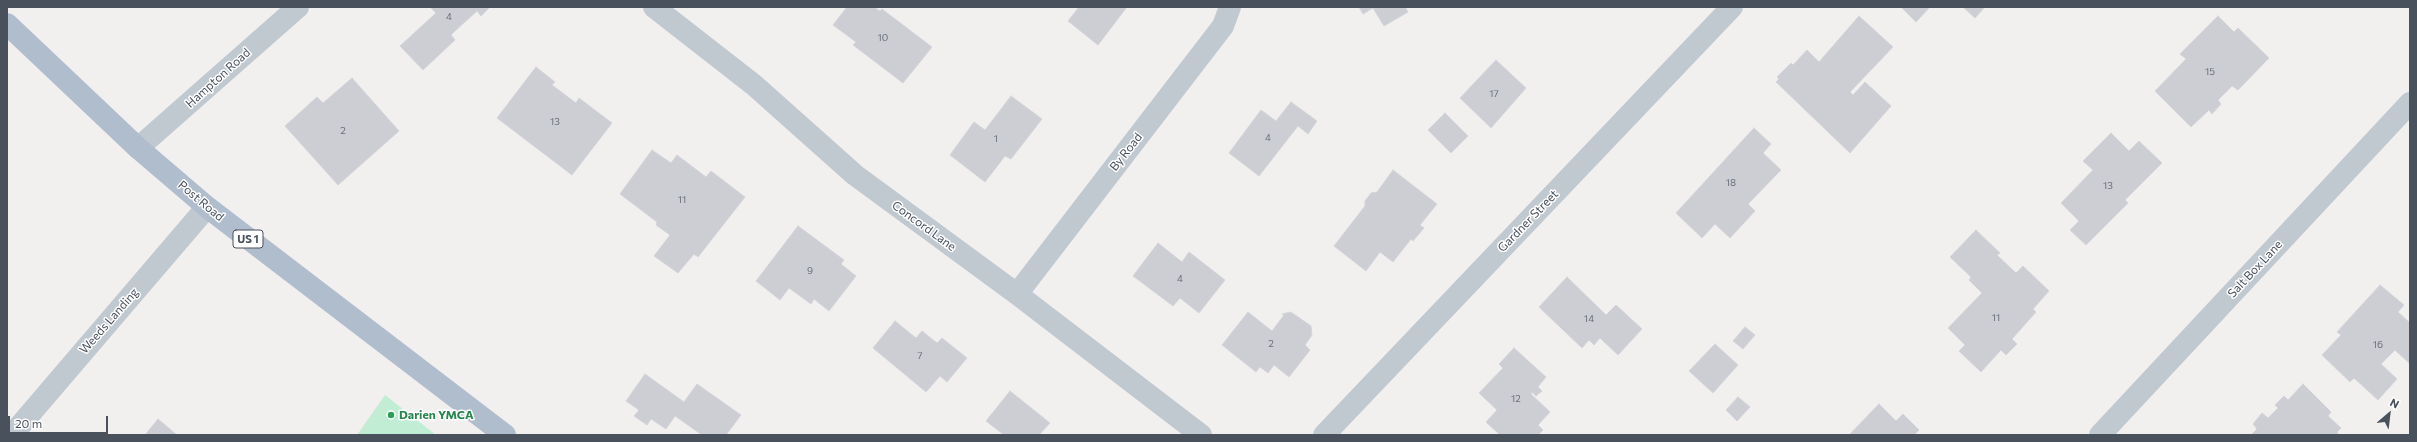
<!DOCTYPE html>
<html>
<head>
<meta charset="utf-8">
<style>
	body { margin:0 }
	#map { position:relative; width:2417px; height:442px; overflow:hidden; background:#f2efef; font-family:Commissioner,sans-serif }
	canvas { display:block }
	.frame { position:absolute; inset:0; border:8px solid #48515c; pointer-events:none }
	.north { position:absolute; left:2369px; top:394px; width:40px; height:40px; -webkit-text-stroke:3px #fff; paint-order:stroke; rotate:28deg; font-size:11px; font-weight:700; line-height:16px; text-align:center; color:#48515c }
	.north::after { content:''; display:block; margin:auto; width:14px; height:18px; background:#48515c; clip-path:polygon(50% 0,100% 100%,50% 72%,0 100%) }
	.scale { position:absolute; left:8px; top:416px; width:100px; height:18px; box-sizing:border-box; border:2px solid #48515c; border-top:0; padding-left:5px; font-size:12px; line-height:14px; white-space:nowrap; color:#48515c; -webkit-text-stroke:3px #fff; paint-order:stroke }
</style>
</head>
<body>
<div id="map">
<canvas width="2417" height="442"></canvas>
<div class="frame"></div>
<div class="north">N</div>
<div class="scale">20 m</div>
</div>
<script>
const context = document.querySelector('canvas').getContext('2d');
context.lineJoin = 'round';
function fillPath(path, color) {
  context.fillStyle = color;
  context.fill(path, 'evenodd');
}
function toPath(rows) {
  const path = new Path2D();
  for (const r of rows) {
    path.moveTo(r[0], r[1]);
    for (let i = 2; i < r.length; i += 2) path.lineTo(r[i], r[i + 1]);
  }
  return path;
}
function stroke(path, color, width, dash) {
  context.strokeStyle = color;
  context.lineWidth = width;
  context.lineCap = dash ? 'butt' : 'round';
  context.setLineDash(dash || []);
  context.stroke(path);
}
function drawText(font, color, halo, rows, align = 'center') {
  context.font = font + ' Commissioner,sans-serif';
  context.lineWidth = 3;
  context.setLineDash([]);
  context.textBaseline = 'middle';
  context.strokeStyle = halo;
  context.fillStyle = color;
  for (const [text, x, y, turn = 0] of rows) {
    context.save();
    context.translate(x, y);
    context.rotate((+turn || 0) * Math.PI / 180);
    context.textAlign = isNaN(turn) ? turn : align;
    if (halo) context.strokeText(text, 0, 0);
    context.fillText(text, 0, 0);
    context.restore();
  }
}
fillPath(toPath([
	[385,395,436,435,357,435]
]), '#c0edd4');
const building = toPath([
	[430,7,490,7,481,16,477,11,455,31,451,35,455,40,423,70,400,46,436,13,430,7],
	[847,7,874,7,880,11,882,9,932,47,903,83,853,45,856,42,833,25,847,7],
	[1079,7,1127,7,1098,45,1068,21,1079,7],
	[1359,7,1405,7,1408,12,1384,26,1373,8,1363,14,1359,7],
	[1901,7,1930,7,1916,22,1901,7],
	[1963,7,1985,7,1975,18,1963,7],
	[1859,16,1893,47,1850,92,1853,95,1865,82,1891,106,1850,153,1776,82,1779,79,1777,77,1791,63,1793,65,1807,50,1819,62,1859,16],
	[2218,16,2234,32,2238,28,2269,58,2238,90,2232,86,2218,100,2221,104,2212,114,2209,110,2191,127,2155,91,2186,59,2180,54,2218,16],
	[1496,60,1526,88,1491,128,1460,98,1496,60],
	[536,67,555,82,552,85,576,103,579,98,612,123,572,175,497,118,536,67],
	[352,78,399,131,338,185,285,126,317,97,323,103,352,78],
	[1011,96,1042,119,1011,159,1005,156,985,182,950,155,974,122,985,130,1011,96],
	[1291,102,1317,121,1308,134,1298,126,1259,176,1229,153,1261,110,1276,121,1291,102],
	[1445,113,1468,136,1451,153,1428,130,1445,113],
	[1754,128,1771,144,1763,153,1781,170,1748,204,1755,211,1730,238,1715,224,1702,238,1676,213,1754,128],
	[2111,133,2129,151,2139,141,2162,163,2125,200,2128,203,2086,245,2070,230,2079,221,2061,203,2093,170,2083,161,2111,133],
	[652,150,671,163,677,155,706,177,711,171,745,197,698,257,694,254,678,273,654,256,670,235,656,225,657,222,620,194,652,150],
	[1393,170,1437,204,1420,225,1424,228,1413,241,1411,239,1393,262,1380,252,1366,271,1334,246,1365,206,1365,201,1371,193,1377,192,1393,170],
	[798,226,844,260,841,264,856,276,829,311,814,299,811,304,789,288,780,300,756,281,798,226],
	[1976,230,2000,253,1997,255,2016,273,2023,266,2049,291,2033,309,2036,312,2012,339,2017,344,2006,355,2001,350,1981,372,1959,351,1965,345,1948,328,1982,293,1969,280,1971,277,1950,257,1976,230],
	[1158,243,1182,262,1189,252,1225,280,1199,313,1180,298,1173,306,1133,276,1158,243],
	[1567,277,1606,315,1616,305,1642,329,1618,355,1600,338,1594,345,1589,340,1582,348,1539,307,1567,277],
	[2380,285,2404,305,2398,312,2410,323,2410,364,2395,350,2381,364,2397,379,2378,400,2354,378,2350,382,2322,355,2341,335,2337,332,2380,285],
	[1248,312,1272,331,1284,315,1282,314,1291,312,1311,326,1312,335,1305,345,1310,350,1289,377,1274,365,1268,373,1260,367,1256,372,1222,345,1248,312],
	[895,321,916,338,922,331,937,343,942,338,967,358,947,382,940,376,926,392,873,348,895,321],
	[1745,327,1755,335,1743,349,1733,341,1745,327],
	[1715,344,1738,365,1713,393,1689,371,1715,344],
	[1514,348,1546,377,1538,387,1542,391,1536,396,1532,392,1531,394,1550,412,1538,425,1543,430,1538,435,1500,435,1486,422,1497,410,1479,393,1503,368,1499,364,1514,348],
	[645,374,684,402,697,384,741,415,726,435,702,435,675,416,666,429,651,419,647,425,634,416,639,410,626,401,645,374],
	[2303,384,2331,412,2328,416,2341,428,2337,432,2339,435,2251,435,2257,429,2253,424,2262,413,2268,418,2278,408,2275,405,2284,396,2288,400,2303,384],
	[1010,391,1050,423,1039,435,1004,435,986,421,1010,391],
	[1738,397,1750,407,1737,421,1726,410,1738,397],
	[1879,404,1896,421,1903,414,1919,430,1914,435,1849,435,1879,404],
	[158,419,177,435,145,435,158,419]
]);
fillPath(building, '#ccced3');
stroke(building, '#d3d5da', 1);
stroke(toPath([
	[654,7,754,85,855,175,1017,294,1201,435],
	[138,148,298,7],
	[1017,294,1223,26,1230,7],
	[12,435,207,207],
	[1324,435,1732,7],
	[2100,435,2410,103]
]), '#c0c8d0', 22);
stroke(toPath([
	[7,24,138,148,207,207,505,435]
]), '#b0bdcd', 22);
for (const [x, y, r, color] of [
	[391,415,4,"#2e9e5b"]
]) {
  const dot = new Path2D();
  dot.arc(x, y, r, 0, 2 * Math.PI);
  context.fillStyle = color;
  context.fill(dot);
  stroke(dot, '#fff', 1.5);
}
drawText('10px', '#69707a', null, [
	["4",449,17],
	["10",883,38],
	["15",2210,72],
	["17",1494,94],
	["13",555,122],
	["2",343,131],
	["4",1268,138],
	["1",996,139],
	["18",1731,183],
	["13",2108,186],
	["11",682,200],
	["9",810,271],
	["4",1180,279],
	["11",1996,318],
	["14",1589,319],
	["2",1271,344],
	["16",2378,345],
	["7",920,356],
	["12",1516,399]
]);
for (const [x, y, w] of [
	[248,239,30]
]) {
  const box = new Path2D();
  box.roundRect(x - w / 2, y - 9, w, 18, 3);
  context.fillStyle = '#fff';
  context.fill(box);
  stroke(box, '#48515c', 1);
}
drawText('bold 11px', '#48515c', null, [
	["US 1",248,239]
]);
drawText('12px', '#48515c', '#fff', [
	["Hampton Road",218,78,-42],
	["By Road",1126,152,-52],
	["Post Road",201,201,40],
	["Gardner Street",1528,221,-46],
	["Concord Lane",924,226,36],
	["Salt Box Lane",2255,269,-47],
	["Weeds Landing",109,321,-49]
]);
drawText('bold 12px', '#27864d', '#fff', [
	["Darien YMCA",399,415]
], 'left');
</script>
</body>
</html>
